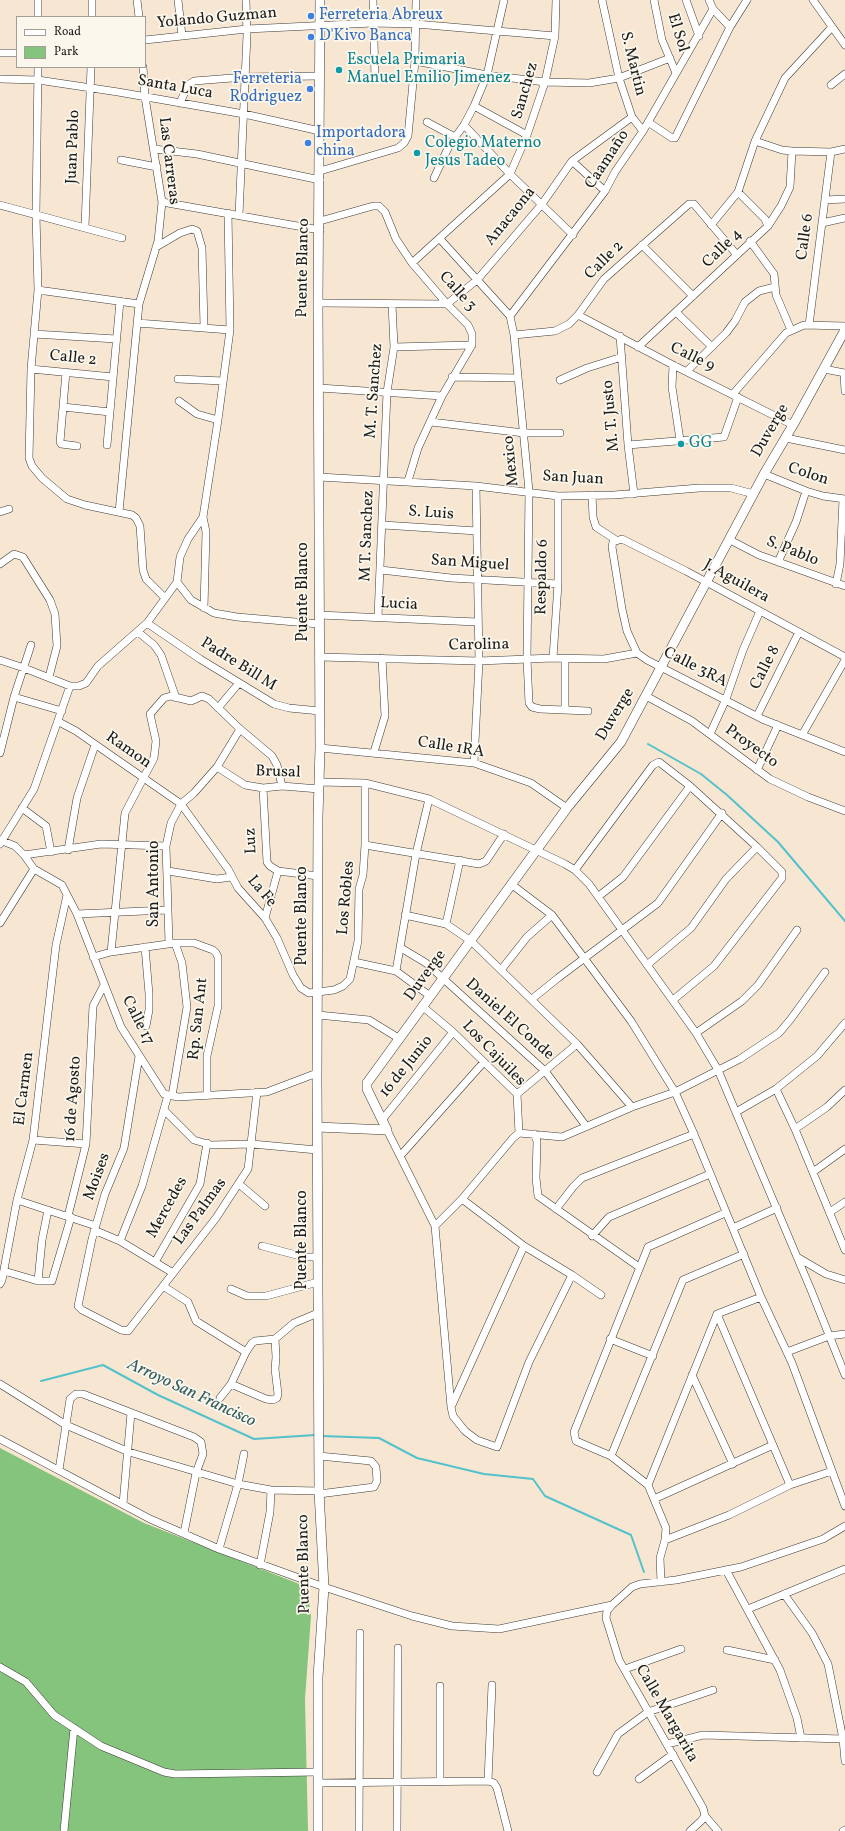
<!DOCTYPE html>
<html>
<head>
<meta charset="utf-8">
<style>
	body { margin:0 }
	#map { position:relative; width:845px; height:1831px; overflow:hidden; background:#f7e7d2; font-family:Vollkorn,serif }
	canvas { display:block }
	.legend { position:absolute; left:16px; top:16px; width:130px; height:52px; box-sizing:border-box; background:#fbf7ec; border:1px solid #a29f99; margin:0; padding:5px 7px; list-style:none; font-size:12px; color:#1c1c1c }
	.legend li { display:flex; align-items:center; gap:8px; height:20px }
	.legend b { width:20px; border:1px solid #a29f99 }
</style>
</head>
<body>
<div id="map">
<canvas width="845" height="1831"></canvas>
<ul class="legend">
<li><b style="height:5px;background:#fff"></b>Road</li>
<li><b style="height:11px;background:#85c47c"></b>Park</li>
</ul>
</div>
<script>
const context = document.querySelector('canvas').getContext('2d');
context.lineJoin = 'round';
function fillPath(path, color) {
  context.fillStyle = color;
  context.fill(path, 'evenodd');
}
function toPath(rows) {
  const path = new Path2D();
  for (const r of rows) {
    path.moveTo(r[0], r[1]);
    for (let i = 2; i < r.length; i += 2) path.lineTo(r[i], r[i + 1]);
  }
  return path;
}
function stroke(path, color, width, dash) {
  context.strokeStyle = color;
  context.lineWidth = width;
  context.lineCap = dash ? 'butt' : 'round';
  context.setLineDash(dash || []);
  context.stroke(path);
}
function drawText(font, color, halo, rows, align = 'center') {
  context.font = font + ' Vollkorn,serif';
  context.lineWidth = 3.5;
  context.setLineDash([]);
  context.textBaseline = 'middle';
  context.strokeStyle = halo;
  context.fillStyle = color;
  for (const [text, x, y, turn = 0] of rows) {
    context.save();
    context.translate(x, y);
    context.rotate((+turn || 0) * Math.PI / 180);
    context.textAlign = isNaN(turn) ? turn : align;
    if (halo) context.strokeText(text, 0, 0);
    context.fillText(text, 0, 0);
    context.restore();
  }
}
fillPath(toPath([
	[0,1448,144,1523,307,1587,311,1616,305,1699,308,1831,0,1831]
]), '#85c47c');
stroke(toPath([
	[648,744,701,774,727,795,778,842,845,921],
	[41,1381,103,1365,158,1395,254,1439,315,1435],
	[322,1436,379,1438,417,1458,484,1474,533,1479,545,1496,631,1535,644,1572]
]), '#54c1cb', 2);
const minor = toPath([
	[92,0,92,17],
	[137,0,139,17],
	[178,0,182,36],
	[373,0,375,79],
	[602,0,619,78,632,117,643,131],
	[654,0,662,40,676,73],
	[686,0,699,36],
	[709,0,713,9,730,27],
	[813,0,845,45],
	[38,17,38,0],
	[145,40,247,29,373,23,416,24,555,36],
	[0,53,17,53],
	[415,61,487,75,545,82,589,83,619,78,670,58],
	[38,67,36,215,38,290,31,369,29,458,32,466,42,478,67,499,85,505,132,515,136,518,140,526,143,570,146,579,165,598],
	[0,79,38,80,118,92,244,114,320,131],
	[831,85,845,74],
	[180,103,188,85,194,81,245,77,320,76],
	[474,106,527,135],
	[427,122,455,137],
	[648,122,672,138,675,138,730,27,747,0],
	[464,125,510,174,573,235],
	[755,141,782,150,792,151,831,152,845,149],
	[154,149,197,154,320,180],
	[121,160,157,167],
	[572,161,605,191],
	[320,171,398,148,404,143,408,136,415,61,416,0],
	[434,178,450,144,464,125,474,106,487,75,504,0],
	[738,192,765,219,768,226],
	[825,200,845,199],
	[162,202,320,230],
	[0,205,122,238],
	[239,215,247,35,246,0],
	[320,221,373,206,379,206,385,212,396,239,412,263,447,304,468,325,472,334,472,345,442,396,418,448,408,481],
	[822,223,845,218],
	[711,225,738,192,755,141,785,78,832,27],
	[85,227,91,67],
	[440,239,510,316,514,335,529,491,527,659,529,703,532,707,540,709,588,711],
	[750,241,774,274,776,295,791,330],
	[642,245,693,296],
	[156,247,180,233,192,229,197,231,202,248,204,327],
	[412,263,510,174,527,135,545,82,555,36,556,0],
	[38,290,139,304],
	[318,303,447,304,477,280,542,204,572,161,632,117],
	[676,312,712,347],
	[578,315,673,365,793,425],
	[510,316,605,191,615,172,643,131,713,9],
	[137,323,230,330],
	[809,325,831,152],
	[34,334,116,339],
	[514,335,555,331,569,324,578,315,604,279,689,204,694,204,737,255],
	[620,336,628,445,634,494],
	[394,347,472,345],
	[638,347,768,226,781,206,790,187,792,151],
	[673,365,672,387,680,440],
	[31,369,113,377],
	[824,369,845,373],
	[687,371,726,333,735,321,745,302,759,291,775,287],
	[66,372,60,442,61,444,77,446],
	[844,373,845,391],
	[452,377,518,378],
	[178,379,223,381],
	[560,380,587,368,622,357],
	[319,388,442,396],
	[733,394,786,333,804,325,845,326],
	[179,401,197,414,218,420],
	[63,407,110,412],
	[431,422,524,433,560,433],
	[786,438,845,450],
	[107,445,120,301],
	[628,445,724,437,738,397],
	[764,474,806,491,823,496,845,499],
	[319,477,476,486,558,496,614,495,699,488,731,488,754,494],
	[592,495,593,517,596,527,616,540],
	[0,512,9,509],
	[119,512,139,304,158,241,162,202,145,97,143,67],
	[203,517,206,532,204,608],
	[383,525,477,531],
	[730,540,759,555,845,586],
	[778,562,796,522,806,491],
	[0,564,14,554,23,557,50,600,55,614,57,646,49,677],
	[381,570,451,578,558,584],
	[177,582,191,600,214,613,237,617,319,624],
	[836,584,840,564,843,499],
	[319,615,477,622],
	[378,617,387,392,394,347,392,304],
	[147,623,200,659,274,704,289,708,320,711],
	[138,632,154,645,161,655,176,698],
	[319,657,479,661,553,658,604,659,637,653],
	[845,657,686,571,622,539,613,542,612,547,622,609,627,631,637,653,647,660,762,719,845,752],
	[553,658,558,584,558,496],
	[565,659,565,710],
	[0,660,24,668,70,686,79,686,86,683,98,666,147,623,177,582,180,557,188,539,203,517,218,420,230,330,228,213],
	[646,696,692,721,770,779,808,797,845,811],
	[14,697,62,711],
	[218,708,239,683],
	[757,716,799,632],
	[59,722,76,731,181,804,228,869,238,888,265,918,277,938,293,975,301,988,309,993,334,990,343,986,350,979,358,941,359,889,363,875,365,845,365,783],
	[710,734,726,699,743,650,760,611],
	[802,735,845,660],
	[320,748,474,763,531,783,567,808],
	[374,752,385,716,382,658],
	[0,753,14,697,31,645],
	[474,763,479,661,476,486],
	[217,767,245,785,263,788,282,786,319,789],
	[757,770,778,725],
	[319,782,365,783,429,799,565,864,575,870,589,884,696,1033,718,1070,811,1290,845,1375],
	[263,788,267,862,270,866,278,871,318,876],
	[22,808,46,826,51,852],
	[0,840,15,846,24,855,34,869,62,885,77,914,121,1027,164,1094,178,1097,267,1092,317,1073],
	[0,844,34,789,70,686],
	[365,845,479,864,486,861,504,834],
	[68,850,77,798,95,745],
	[24,855,101,844,166,846],
	[575,870,653,765,659,762,690,786,757,847],
	[168,871,217,879,231,877],
	[511,884,552,915,631,1021,675,1092,694,1134,761,1297,792,1363,845,1506],
	[599,896,623,877,690,786],
	[77,914,167,910],
	[405,915,446,924,471,941,577,1044,632,1107],
	[265,918,278,871],
	[0,923,34,869],
	[446,924,460,860],
	[169,943,166,846,171,823,181,804,194,793,217,767,240,729],
	[145,947,149,994,149,1010,146,1026],
	[401,948,426,963,545,1071,586,1126],
	[111,952,125,813,154,758,156,741,150,714,164,698,171,696,191,701,202,696,209,699,240,729,272,756,277,765,282,786],
	[93,957,111,952,175,943,194,943,213,950,216,953,218,957,218,1006,207,1056,207,1095],
	[354,962,396,971,430,996],
	[647,965,691,928,726,879,757,847,782,872,782,878,714,966,673,1000],
	[501,970,527,937,552,915],
	[396,971,416,854,429,799],
	[532,999,558,978,658,903,722,813],
	[422,1006,453,1032,517,1094,519,1133],
	[318,1015,369,1020,400,1039],
	[696,1033,742,1001,758,985,797,930],
	[139,1056,124,1148,105,1194,92,1239,78,1306,82,1310,121,1330,128,1331,216,1218,248,1169,257,1092],
	[776,1089,795,1129,845,1250],
	[517,1094,577,1044],
	[172,1096,187,1007,182,963,175,943],
	[164,1110,194,1140,211,1145,252,1144,317,1150],
	[736,1112,776,1089,817,1056,845,1023],
	[382,1120,453,1032],
	[795,1129,827,1107,845,1090],
	[387,1130,435,1226,451,1407,453,1416,465,1431,477,1440,497,1447,529,1362,572,1275,524,1246,462,1199],
	[534,1134,537,1141,536,1178,538,1196,639,1267],
	[33,1140,86,1144],
	[401,1155,483,1063],
	[813,1172,845,1149],
	[239,1184,265,1206],
	[17,1200,96,1226],
	[556,1209,573,1187,582,1178,694,1134],
	[830,1212,845,1202],
	[68,1216,86,1144,93,1006,104,985],
	[435,1226,462,1199,513,1138,519,1133,562,1137,632,1107,675,1092,740,1059,779,1033,790,1020,825,972],
	[733,1228,777,1208],
	[94,1230,120,1241,173,1273],
	[592,1236,609,1217,710,1174],
	[120,1241,142,1186,168,1095],
	[262,1246,304,1257,318,1257],
	[797,1257,826,1274,845,1280],
	[155,1262,200,1184,207,1143],
	[4,1271,38,1281,52,1281,71,1217],
	[572,1275,601,1295],
	[38,1281,42,1240,48,1210],
	[0,1284,2,1280,17,1200,33,1140,56,945,67,895],
	[163,1286,188,1302,196,1321,246,1352],
	[231,1289,247,1296,266,1296,318,1282],
	[717,1314,790,1485],
	[610,1339,653,1356],
	[787,1352,829,1336,845,1334],
	[692,1375,733,1464],
	[0,1384,66,1425,129,1452,238,1484,271,1490,319,1491],
	[231,1384,266,1399,273,1400,277,1398,278,1394,275,1369,276,1357,275,1339],
	[220,1398,231,1384,246,1352,252,1343,255,1341,275,1339,294,1323,318,1313],
	[452,1405,524,1246],
	[0,1439,150,1519,219,1549,324,1587,412,1616,452,1626,499,1629,612,1605,632,1587,640,1584,676,1580,741,1567,823,1539,845,1526],
	[319,1456,371,1461,376,1467,377,1481,374,1487,319,1494],
	[611,1456,683,1280,744,1254],
	[59,1470,70,1399,76,1394,83,1394,194,1437,201,1442,203,1454,196,1473,184,1533],
	[648,1485,717,1314,761,1297],
	[654,1499,773,1445],
	[123,1504,131,1413],
	[665,1540,729,1515,790,1485,832,1471],
	[219,1549,238,1484,244,1454],
	[260,1565,270,1512,271,1490],
	[726,1570,780,1670,797,1718,801,1738],
	[661,1582,660,1558,665,1540,666,1528,648,1485,611,1456,576,1441,574,1432,648,1247,725,1213],
	[784,1594,812,1633,828,1664,843,1739,845,1761],
	[612,1605,607,1611,606,1618,619,1660,703,1808,705,1816,701,1821,690,1831],
	[748,1609,845,1569],
	[727,1650,775,1660],
	[0,1667,26,1682,54,1715,101,1746,164,1772,175,1774,318,1772],
	[625,1669,681,1649],
	[440,1686,440,1782],
	[667,1744,703,1735,843,1739],
	[597,1772,618,1734,648,1712,713,1690],
	[639,1779,673,1754],
	[488,1781,492,1685],
	[318,1783,488,1781,494,1783,497,1788,508,1831],
	[705,1816,718,1831],
	[64,1831,74,1728],
	[359,1831,360,1633],
	[397,1831,398,1648],
	[843,1831,845,1830]
]);
const tertiary = toPath([
	[317,1127,387,1130,367,1089,367,1083,567,808,621,742,764,474,793,425,845,330],
	[318,1831,318,1677,324,1587,319,1491,317,1079,318,817,320,748,318,303,320,0]
]);
stroke(minor, '#3d3a37', 8);
stroke(tertiary, '#3d3a37', 10);
stroke(minor, '#fff', 7);
stroke(tertiary, '#fff', 9);
for (const [x, y, r, color] of [
	[311,16,4,"#3f7fe0"],
	[311,37,4,"#3f7fe0"],
	[339,70,4,"#0f9aa8"],
	[310,89,4,"#3f7fe0"],
	[308,143,4,"#3f7fe0"],
	[417,153,4,"#0f9aa8"],
	[681,444,4,"#0f9aa8"]
]) {
  const dot = new Path2D();
  dot.arc(x, y, r, 0, 2 * Math.PI);
  context.fillStyle = color;
  context.fill(dot);
  stroke(dot, '#fbf7ec', 1.5);
}
drawText('16px', '#366cbe', '#fbf7ec', [
	["Ferreteria Abreux",319,16],
	["D'Kivo Banca",319,37],
	["Ferreteria",302,80,"right"],
	["Rodriguez",302,98,"right"],
	["Importadora",316,134],
	["china",316,152]
], 'left');
drawText('16px', '#1c1c1c', '#fbf7ec', [
	["Yolando Guzman",217,19,-5],
	["El Sol",677,33,73],
	["S. Martin",632,64,76],
	["Santa Luca",175,88,10],
	["Sanchez",526,91,-74],
	["Juan Pablo",74,147,-88],
	["Caamaño",608,160,-57],
	["Las Carreras",168,161,83],
	["Anacaona",511,217,-51],
	["Calle 6",806,237,-82],
	["Calle 4",723,249,-44],
	["Calle 2",605,261,-45],
	["Puente Blanco",304,268,-89],
	["Calle 3",457,292,48],
	["Calle 9",692,358,26],
	["Calle 2",73,359,6],
	["M. T. Sanchez",375,391,-86],
	["M. T. Justo",612,416,-95],
	["Duverge",771,431,-60],
	["Mexico",512,461,-96],
	["Colon",808,475,18],
	["San Juan",573,479,3],
	["S. Luis",431,514,4],
	["M T. Sanchez",368,536,-88],
	["S. Pablo",792,552,22],
	["San Miguel",470,564,4],
	["Respaldo 6",543,577,-89],
	["J. Aguilera",736,582,29],
	["Puente Blanco",304,592,-90],
	["Lucia",399,605,3],
	["Carolina",479,646,-1],
	["Padre Bill M",238,665,32],
	["Calle 3RA",695,668,27],
	["Calle 8",766,668,-63],
	["Duverge",616,715,-59],
	["Proyecto",751,747,36],
	["Calle 1RA",451,748,9],
	["Ramon",128,751,35],
	["Brusal",278,773,2],
	["Luz",252,841,-93],
	["San Antonio",155,884,-90],
	["La Fe",261,892,50],
	["Los Robles",347,898,-85],
	["Puente Blanco",303,916,-90],
	["Duverge",426,976,-54],
	["Rp. San Ant",199,1019,-84],
	["Daniel El Conde",509,1020,42],
	["Calle 17",137,1021,63],
	["Los Cajuiles",493,1054,46],
	["16 de Junio",407,1067,-51],
	["El Carmen",25,1089,-83],
	["16 de Agosto",74,1099,-86],
	["Moises",98,1177,-70],
	["Mercedes",168,1208,-61],
	["Las Palmas",201,1212,-54],
	["Puente Blanco",303,1240,-90],
	["Puente Blanco",305,1564,-91],
	["Calle Margarita",666,1714,60]
]);
drawText('16px', '#0d838f', '#fbf7ec', [
	["Escuela Primaria",347,61],
	["Manuel Emilio Jimenez",347,79],
	["Colegio Materno",425,144],
	["Jesus Tadeo",425,162],
	["GG",689,444]
], 'left');
drawText('italic 17px', '#325e62', '#fbf7ec', [
	["Arroyo San Francisco",191,1394,25]
]);
</script>
</body>
</html>
